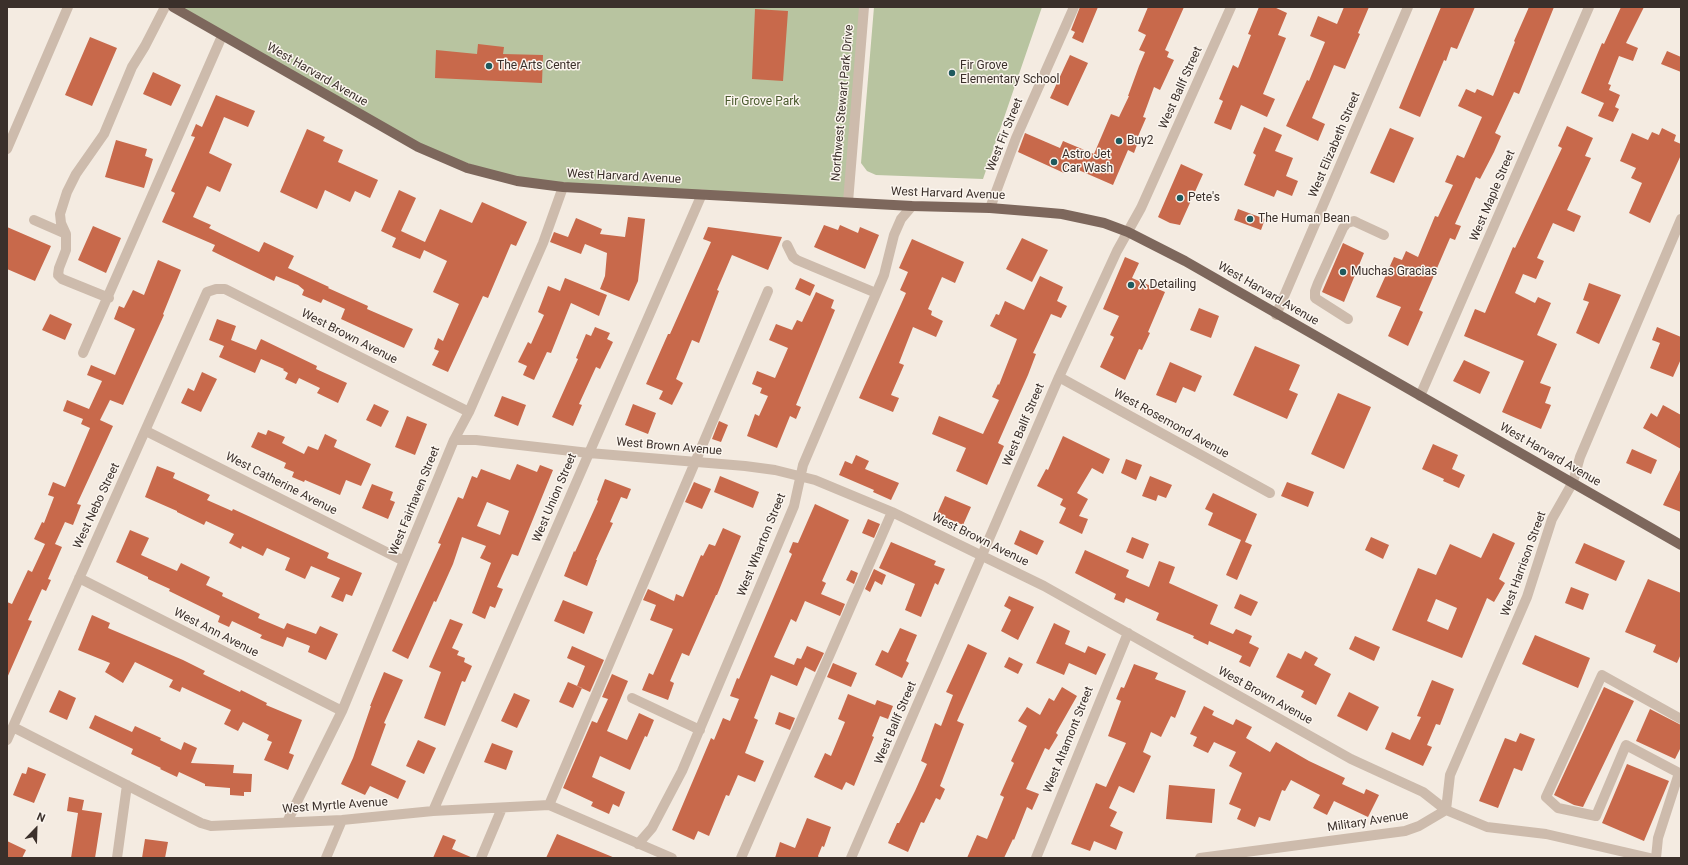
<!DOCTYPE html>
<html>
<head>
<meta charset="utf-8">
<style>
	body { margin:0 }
	#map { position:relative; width:1688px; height:865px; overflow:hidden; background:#f4ebe1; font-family:Roboto,sans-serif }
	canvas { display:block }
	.frame { position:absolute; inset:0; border:8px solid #3b302b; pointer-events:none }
	.north { position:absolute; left:16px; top:809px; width:40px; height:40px; -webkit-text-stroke:3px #fbf5ee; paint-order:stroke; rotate:23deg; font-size:11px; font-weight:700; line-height:16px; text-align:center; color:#3b302b }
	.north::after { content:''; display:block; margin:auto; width:14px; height:18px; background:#3b302b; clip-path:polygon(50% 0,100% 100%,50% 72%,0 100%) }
</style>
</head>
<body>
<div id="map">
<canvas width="1688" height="865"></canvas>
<div class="frame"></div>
<div class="north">N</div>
</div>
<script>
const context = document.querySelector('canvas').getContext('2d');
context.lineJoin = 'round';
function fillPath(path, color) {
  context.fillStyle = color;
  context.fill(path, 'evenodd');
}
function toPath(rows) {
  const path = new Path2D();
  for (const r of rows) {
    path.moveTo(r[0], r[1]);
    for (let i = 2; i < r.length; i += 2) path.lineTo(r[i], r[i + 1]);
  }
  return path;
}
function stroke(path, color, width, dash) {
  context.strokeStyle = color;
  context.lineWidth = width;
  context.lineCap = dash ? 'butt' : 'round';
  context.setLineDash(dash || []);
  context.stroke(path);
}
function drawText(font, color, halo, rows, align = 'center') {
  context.font = font + ' Roboto,sans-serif';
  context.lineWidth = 3;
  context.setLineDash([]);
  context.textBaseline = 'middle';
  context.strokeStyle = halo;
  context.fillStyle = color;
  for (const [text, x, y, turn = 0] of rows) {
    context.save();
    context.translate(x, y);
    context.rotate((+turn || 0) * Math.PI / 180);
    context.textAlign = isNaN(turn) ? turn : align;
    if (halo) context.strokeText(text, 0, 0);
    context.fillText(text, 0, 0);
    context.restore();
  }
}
fillPath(toPath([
	[173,7,865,7,848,202,517,181,406,141],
	[874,7,1042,7,983,179,876,175,867,171,861,163]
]), '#b8c4a0');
fillPath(toPath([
	[1080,7,1098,7,1083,43,1072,38,1075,32,1071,30],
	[1148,7,1184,7,1165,50,1169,52,1167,57,1174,60,1160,90,1154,87,1143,117,1146,118,1136,141,1138,142,1134,153,1128,150,1113,185,1067,165,1064,173,1018,152,1025,133,1060,148,1063,141,1094,154,1111,114,1119,117,1129,96,1128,96,1139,66,1145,52,1139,50,1146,35,1138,31],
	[1259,7,1274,7,1287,13,1278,35,1286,38,1263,94,1275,99,1267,117,1241,105,1231,130,1214,123,1223,101,1219,99,1233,65,1238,68,1251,35,1248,34],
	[1344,7,1369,7,1358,33,1360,34,1345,69,1334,65,1312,118,1325,124,1318,141,1286,126,1307,80,1309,81,1325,42,1310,36,1318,16,1337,24],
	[1441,7,1475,7,1457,49,1451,47,1446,61,1444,60,1420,117,1399,108],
	[1529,7,1554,7,1519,94,1514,92,1495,133,1501,136,1494,152,1480,179,1476,177,1455,224,1461,226,1455,240,1450,238,1419,310,1423,312,1408,346,1388,336,1401,307,1376,297,1394,257,1402,260,1406,251,1418,257,1435,216,1438,217,1453,185,1445,182,1457,155,1464,158,1482,117,1458,106,1466,89,1475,93,1477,89,1493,96,1515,42,1514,41],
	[1621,7,1644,7,1626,43,1638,48,1633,61,1619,56,1608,84,1611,85,1609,90,1620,95,1615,107,1619,109,1613,122,1598,116,1604,103,1581,93,1602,43,1604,44],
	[755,9,788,11,783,81,752,79],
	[90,37,117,48,92,106,65,95],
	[478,44,504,47,503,54,543,55,542,83,435,78,436,50,477,54],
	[1667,51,1681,57,1681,72,1661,64],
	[1070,55,1088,63,1068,106,1050,98],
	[153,72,181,85,171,106,143,94],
	[216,95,255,111,248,127,224,117,209,153,232,164,220,192,207,186,193,217,211,225,209,228,259,252,264,242,294,256,288,268,329,287,328,288,368,306,367,309,413,329,404,348,341,319,345,309,323,299,321,303,302,295,304,290,298,285,276,276,274,281,251,270,212,251,215,245,162,222,175,193,171,191,195,137,191,136,196,124,202,127],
	[1567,126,1593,138,1585,156,1591,158,1567,210,1581,216,1574,232,1553,223,1537,258,1544,261,1536,279,1523,274,1515,293,1535,303,1538,297,1551,303,1537,335,1557,344,1540,383,1551,387,1545,403,1551,405,1541,429,1502,412,1524,361,1464,336,1475,309,1485,313,1513,247,1515,248,1562,148,1558,146],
	[1264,127,1282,135,1275,151,1293,158,1286,176,1298,181,1292,196,1277,190,1274,197,1244,185,1256,155,1253,153],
	[1390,128,1414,138,1394,183,1370,173],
	[1662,128,1676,135,1674,141,1681,144,1681,155,1650,223,1629,213,1642,183,1631,178,1636,168,1620,161,1632,133,1648,140,1652,132,1659,135],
	[307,129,325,137,323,141,343,150,338,162,378,180,370,198,355,191,350,202,325,190,317,209,280,192],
	[116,140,147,149,145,156,153,159,144,188,105,177],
	[1181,164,1203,174,1180,225,1170,223,1158,217],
	[399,190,416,198,401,231,425,242,440,209,472,223,482,202,527,222,516,246,511,244,488,298,483,296,448,372,432,365,439,351,434,349,438,338,443,341,459,304,433,292,447,261,424,250,420,259,392,247,396,238,381,231],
	[1238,209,1265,219,1261,230,1234,220],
	[628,217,645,219,638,281,629,301,600,289,605,276,607,253,585,244,581,254,550,242,554,232,568,237,576,218,602,229,600,234,625,237],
	[824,225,838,230,840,225,858,233,860,227,879,235,865,269,814,247],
	[93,226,121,238,106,273,78,260],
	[7,227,51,246,35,281,7,269],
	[708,227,782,237,768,270,732,255,717,290,719,291,699,343,692,340,676,379,683,383,672,405,659,399,663,391,646,384,668,334,670,334,711,242,703,239],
	[1022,238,1048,250,1032,282,1006,269],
	[912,239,964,262,955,283,942,277,928,309,932,311,931,315,943,321,936,337,913,327,899,363,904,365,891,395,899,398,893,412,859,398,906,293,900,290,908,272,899,268],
	[1343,243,1364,253,1344,302,1322,292],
	[1125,257,1139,263,1132,278,1165,292,1148,332,1150,333,1142,350,1139,349,1125,380,1100,367,1114,337,1110,335,1119,316,1103,309],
	[158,260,181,270,163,314,164,315,123,405,110,400,100,420,113,426,77,504,81,505,73,525,65,522,55,544,62,547,48,579,51,580,46,591,42,589,28,620,32,621,7,678,7,602,12,604,28,570,32,572,45,544,34,539,42,522,44,523,54,497,48,495,53,482,65,487,90,428,81,424,83,419,63,411,67,400,89,409,102,381,87,375,91,365,115,375,135,329,114,319,119,306,124,308,133,290,144,295],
	[1040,276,1063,287,1057,301,1067,306,1061,318,1051,314,1033,353,1036,354,1028,375,998,443,1004,446,987,485,956,471,966,448,932,434,939,416,983,434,999,400,992,397,998,384,999,385,1017,339,990,326,996,314,999,315,1005,301,1024,310],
	[565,278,607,295,599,316,571,303,551,353,547,352,534,380,523,375,527,366,518,362,528,342,531,344,544,315,538,312,548,286,560,291],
	[800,278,815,285,810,296,795,289],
	[1589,283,1621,295,1599,344,1576,333,1589,302,1583,300],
	[816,292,834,300,831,308,835,310,796,405,801,407,796,419,790,416,777,448,747,436,755,414,759,416,768,396,760,393,762,388,752,384,757,371,775,378,788,348,769,340,776,324,792,330,797,320,802,322],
	[1199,308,1219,316,1211,338,1190,330],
	[50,314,72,324,65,340,42,330],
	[217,319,236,326,231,340,256,350,261,339,317,366,316,369,347,383,338,403,317,393,320,388,299,378,296,384,285,379,288,373,283,370,284,369,261,359,255,373,219,357,224,346,209,340],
	[595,327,610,333,607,339,613,342,600,369,596,367,579,404,582,405,573,426,552,417,578,359,576,358,586,334,591,336],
	[1657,327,1681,337,1681,359,1673,377,1650,368,1660,343,1652,340],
	[1255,346,1300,365,1289,390,1298,394,1287,419,1233,395],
	[1464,360,1490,372,1480,394,1453,381],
	[1170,362,1202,376,1195,392,1183,387,1176,403,1156,395],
	[202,372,217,379,201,412,181,403,188,388,194,391],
	[1338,393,1371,407,1344,469,1311,454],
	[502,396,526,405,518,426,494,416],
	[374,404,389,411,381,427,366,420],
	[633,404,656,413,648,434,625,425],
	[1663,405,1681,415,1681,449,1643,428,1651,413,1657,417],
	[407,416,427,424,415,455,395,447],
	[719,421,728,425,721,442,712,439],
	[268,430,285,437,282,443,304,454,308,446,318,450,325,434,337,440,334,447,371,464,361,486,346,480,340,495,305,480,304,482,292,477,294,472,284,468,286,463,251,447,258,432,266,435],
	[1063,436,1110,459,1103,474,1092,468,1077,493,1088,499,1079,516,1088,519,1082,534,1059,523,1066,508,1060,505,1063,499,1037,486,1046,469,1048,470],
	[1433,444,1458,455,1452,469,1465,475,1459,488,1443,481,1444,479,1422,469],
	[1632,449,1657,460,1651,474,1626,463],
	[856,455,869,461,865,469,899,483,891,500,873,492,874,490,839,475,845,461,852,464],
	[1126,459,1142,465,1136,480,1121,473],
	[517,464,537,472,540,465,553,470,518,556,512,554,497,587,503,589,495,608,490,606,485,619,472,613,491,563,480,558,486,546,462,537,453,564,436,602,434,601,408,659,392,651,441,544,438,543,458,497,463,499,472,476,477,478,481,469,510,480],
	[487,502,509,511,500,535,477,526],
	[157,466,175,473,173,478,210,495,207,500,232,511,233,509,329,553,327,558,362,573,352,596,346,594,343,602,331,597,340,578,311,566,305,579,285,570,290,558,267,548,263,556,242,546,241,549,229,543,234,534,206,521,204,525,177,512,177,511,145,497],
	[1681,468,1681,512,1663,505],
	[720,476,759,492,753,508,714,492],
	[1150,476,1172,485,1166,498,1158,495,1156,501,1142,496],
	[605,479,631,489,627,499,621,497,610,522,613,523,596,560,597,560,587,586,564,576,574,551,575,552,598,501,597,500],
	[694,482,711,489,702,509,685,502],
	[1287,482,1314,492,1308,507,1281,496],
	[372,484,393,492,390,500,395,502,388,519,362,508],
	[1213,493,1257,514,1245,542,1252,545,1237,580,1226,575,1241,540,1208,525,1213,513,1205,509],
	[945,496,971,507,963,525,937,514],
	[815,504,849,520,822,581,826,583,821,594,845,604,840,616,805,601,796,622,791,619,774,657,794,665,797,658,801,659,807,646,824,653,815,672,805,667,797,686,771,675,754,718,758,720,745,753,764,761,755,782,738,775,729,796,726,795,709,836,698,831,694,840,672,830,711,738,714,740,723,718,730,721,739,699,730,696,737,678,739,679,792,554,789,552,793,542,798,543],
	[868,519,880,524,874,538,862,533],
	[723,528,741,536,717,595,716,595,689,656,682,653,670,681,674,683,668,700,642,690,649,673,653,675,673,629,650,620,656,605,643,600,648,589,674,601,676,594,683,597,701,555,703,556,709,544,715,546],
	[130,530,149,538,141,555,177,571,181,563,210,577,206,585,223,593,222,596,260,614,258,618,284,629,287,623,316,634,320,626,338,634,326,660,308,652,310,646,287,637,283,647,260,638,262,635,232,621,229,627,218,622,220,616,169,591,170,589,148,579,148,577,116,562],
	[1020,530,1044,541,1037,555,1014,544],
	[1493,533,1515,543,1499,579,1505,583,1494,602,1487,598,1462,658,1392,630,1418,568,1436,575,1450,544,1481,558],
	[1436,599,1457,608,1448,630,1427,621],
	[1132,537,1149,544,1143,559,1126,552],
	[1371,537,1389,545,1383,559,1365,550],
	[891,542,936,561,934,565,945,569,938,585,935,583,921,617,905,610,915,584,879,568],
	[1584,543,1625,561,1616,581,1575,563],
	[1085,550,1129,570,1126,577,1149,587,1159,561,1175,567,1169,583,1218,605,1210,624,1233,634,1236,629,1252,636,1249,643,1259,648,1250,667,1239,662,1242,656,1209,641,1208,645,1193,638,1194,636,1156,620,1159,613,1126,598,1124,603,1114,599,1116,594,1075,573],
	[874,569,886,575,882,585,875,581,870,592,865,589],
	[851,570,858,573,854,584,846,580],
	[1648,579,1681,593,1681,654,1677,663,1653,652,1656,645,1625,632],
	[1571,587,1589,594,1583,610,1565,603],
	[1240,594,1258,602,1251,616,1234,608],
	[1009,596,1034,607,1018,640,1001,631,1011,610,1004,606],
	[563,600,593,612,584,634,554,621],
	[92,615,110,623,108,628,183,660,205,671,203,674,240,692,241,690,267,703,266,705,302,720,289,753,294,755,288,770,264,760,272,742,267,740,269,735,243,722,238,731,224,724,231,710,182,687,180,692,169,687,173,680,135,662,123,683,105,672,110,663,78,650],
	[450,619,463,624,452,648,459,651,457,655,465,658,464,662,472,666,465,682,462,681,445,726,424,718,441,672,429,667],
	[1054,623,1070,631,1065,644,1085,653,1088,646,1106,654,1096,675,1069,663,1064,675,1036,663],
	[900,628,917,635,906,661,909,663,902,678,875,665,882,650,888,653],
	[1535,635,1590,658,1578,688,1522,664],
	[1355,636,1380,647,1374,661,1349,649],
	[968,644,987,653,957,721,964,724,940,786,945,789,940,800,936,798,924,823,921,822,908,852,888,843,897,823,899,823,915,791,927,764,921,761,935,723,941,726,953,695,946,692],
	[572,646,604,660,590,692,577,686,585,666,567,658],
	[1305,651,1318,658,1314,665,1331,674,1316,705,1301,697,1304,691,1276,677,1288,653,1301,659],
	[1009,657,1023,664,1018,674,1004,667],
	[833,663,857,673,851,687,827,677],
	[1134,664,1158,673,1155,679,1186,691,1175,718,1171,716,1161,737,1151,732,1143,752,1151,756,1134,793,1119,786,1109,808,1117,812,1110,826,1123,832,1116,850,1094,841,1090,851,1071,844,1096,783,1106,787,1126,743,1108,736,1121,701,1116,699,1121,687,1124,688],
	[384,672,403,680,384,723,386,724,371,765,406,781,398,799,370,786,365,795,341,784,353,758,371,706,370,706],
	[612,674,628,681,607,731,627,740,639,713,654,720,647,737,645,736,630,770,600,756,592,777,625,792,619,807,613,804,609,814,591,806,593,802,563,788,592,721,597,723,608,699,602,697],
	[1432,680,1454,689,1440,725,1436,724,1427,745,1432,747,1423,766,1385,749,1392,732,1410,740,1421,717,1417,716],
	[568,682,582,688,573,708,559,702],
	[1062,687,1077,696,1056,733,1058,735,1049,750,1045,748,1026,789,1039,794,1032,810,1027,807,1014,840,1013,839,1004,858,967,858,977,835,987,839,1004,797,1000,795,1014,763,1011,761,1027,726,1018,721,1027,707,1040,715,1049,698,1054,701],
	[1604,687,1634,701,1583,807,1574,805,1554,795],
	[59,690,76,698,67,720,49,712],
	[1349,692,1379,707,1367,731,1337,716],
	[514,693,530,700,517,728,501,721],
	[848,694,875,705,877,700,893,706,888,719,880,716,872,736,874,737,854,786,846,782,842,790,814,777,825,753,831,756,845,722,838,719],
	[1204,706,1214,711,1212,715,1233,725,1236,719,1252,727,1246,738,1270,752,1276,742,1309,761,1345,778,1342,784,1364,794,1366,789,1379,795,1368,817,1334,801,1327,815,1313,808,1320,795,1291,780,1285,791,1282,790,1270,821,1259,817,1255,827,1237,819,1241,809,1229,804,1242,773,1229,766,1236,752,1214,742,1208,753,1193,746,1197,737,1190,734],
	[1650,709,1681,725,1681,747,1675,759,1636,741],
	[779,712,795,718,790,730,775,724],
	[95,715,132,732,135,726,161,738,160,740,181,750,184,742,197,748,191,763,234,765,233,773,252,774,251,792,244,792,244,796,230,795,230,788,205,786,205,784,179,772,177,777,160,769,161,768,131,754,133,749,89,728],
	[1520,733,1535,739,1522,771,1514,768,1498,808,1479,801,1505,738,1516,742],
	[418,740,436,748,424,774,406,766],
	[492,743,513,751,506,770,484,762],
	[1627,764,1669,781,1644,841,1602,823],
	[28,767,46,774,34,803,13,795,22,773,26,774],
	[1169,785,1215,789,1212,823,1166,819],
	[69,797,84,800,82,810,102,813,95,858,71,858,78,813,67,811],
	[807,818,831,827,824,847,822,846,818,856,819,858,775,858,780,842,795,848],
	[557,834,615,858,546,858],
	[443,835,456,840,452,849,473,858,433,858],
	[145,839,168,842,165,858,142,858],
	[7,841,26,850,22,858,7,858]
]), '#c8694b');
stroke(toPath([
	[7,149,68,7],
	[848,202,864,7],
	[990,208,1016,138,1074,7],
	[34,220,66,234,61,223,60,214,67,192,76,174,104,134,132,67,145,46,165,7],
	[66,234,66,250,59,268,58,275,62,279,109,298],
	[787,245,793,257,797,260,876,293],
	[1276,315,1408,7],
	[1348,319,1315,298,1315,291,1318,283,1343,228,1347,223,1354,221,1358,223,1384,235],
	[83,353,222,36],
	[1059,377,1270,493],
	[1420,396,1589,7],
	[146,431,404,561],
	[454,440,476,440,589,453,745,466,775,470,815,480,892,512,1044,586,1351,759,1423,792,1446,810,1487,827,1546,834,1650,858],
	[79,578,342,711],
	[632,698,700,730],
	[13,727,201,823,211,826,342,820,433,811,549,805,672,858],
	[7,740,207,292,216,289,225,289,233,293,469,412],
	[549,805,768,291],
	[1446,810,1450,775,1527,597,1552,519,1573,482,1580,457,1681,219],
	[433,811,702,194],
	[287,822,342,711,454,440,469,412,543,243,563,187],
	[638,844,652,828,682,771,794,506,803,465,884,275,894,235,901,219,912,206],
	[117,858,127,785],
	[326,858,342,820],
	[481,858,502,808],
	[741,858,892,512],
	[851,858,1059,377,1117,251,1141,208,1231,7],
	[1036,858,1128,633],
	[1200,858,1405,831,1419,826,1446,810],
	[1656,858,1658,838,1679,773,1626,745,1596,816,1558,808,1546,797,1602,675,1681,719]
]), '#cdbbac', 10);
stroke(toPath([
	[173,7,418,147,467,168,517,181,563,187,912,206,990,208,1039,212,1062,214,1104,223,1128,232,1185,261,1681,545]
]), '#7d675c', 10);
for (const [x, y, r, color] of [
	[489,66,4,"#1f5a5e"],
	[952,73,4,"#1f5a5e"],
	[1119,141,4,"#1f5a5e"],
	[1054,162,4,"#1f5a5e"],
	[1180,198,4,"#1f5a5e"],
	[1250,219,4,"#1f5a5e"],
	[1343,272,4,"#1f5a5e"],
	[1131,285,4,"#1f5a5e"]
]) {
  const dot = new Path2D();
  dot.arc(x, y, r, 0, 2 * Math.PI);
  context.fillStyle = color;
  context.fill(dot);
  stroke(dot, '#fbf5ee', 1.5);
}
drawText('12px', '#3b302b', '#fbf5ee', [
	["The Arts Center",497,66],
	["Fir Grove",960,66],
	["Elementary School",960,80],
	["Buy2",1127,141],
	["Astro Jet",1062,155],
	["Car Wash",1062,169],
	["Pete's",1188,198],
	["The Human Bean",1258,219],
	["Muchas Gracias",1351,272],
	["X Detailing",1139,285]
], 'left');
drawText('12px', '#3b302b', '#fbf5ee', [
	["West Harvard Avenue",317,75,30],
	["West Ballf Street",1181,88,-66],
	["Northwest Stewart Park Drive",843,103,-85],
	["West Fir Street",1005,135,-68],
	["West Elizabeth Street",1335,145,-67],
	["West Harvard Avenue",624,177,3],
	["West Harvard Avenue",948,194,2],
	["West Maple Street",1493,196,-67],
	["West Harvard Avenue",1268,294,30],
	["West Brown Avenue",349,337,27],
	["West Rosemond Avenue",1171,424,29],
	["West Ballf Street",1024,425,-67],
	["West Brown Avenue",669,447,5],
	["West Harvard Avenue",1550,455,30],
	["West Catherine Avenue",281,484,27],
	["West Union Street",555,498,-67],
	["West Fairhaven Street",415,501,-68],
	["West Nebo Street",97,506,-65],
	["West Brown Avenue",980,540,26],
	["West Wharton Street",762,545,-68],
	["West Harrison Street",1524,564,-70],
	["West Ann Avenue",216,633,27],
	["West Brown Avenue",1265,696,29],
	["West Ballf Street",896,723,-67],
	["West Altamont Street",1069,740,-68],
	["West Myrtle Avenue",335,806,-4],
	["Military Avenue",1368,822,-9]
]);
drawText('12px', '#4a5a2e', '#fbf5ee', [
	["Fir Grove Park",762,102]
]);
</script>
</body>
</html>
